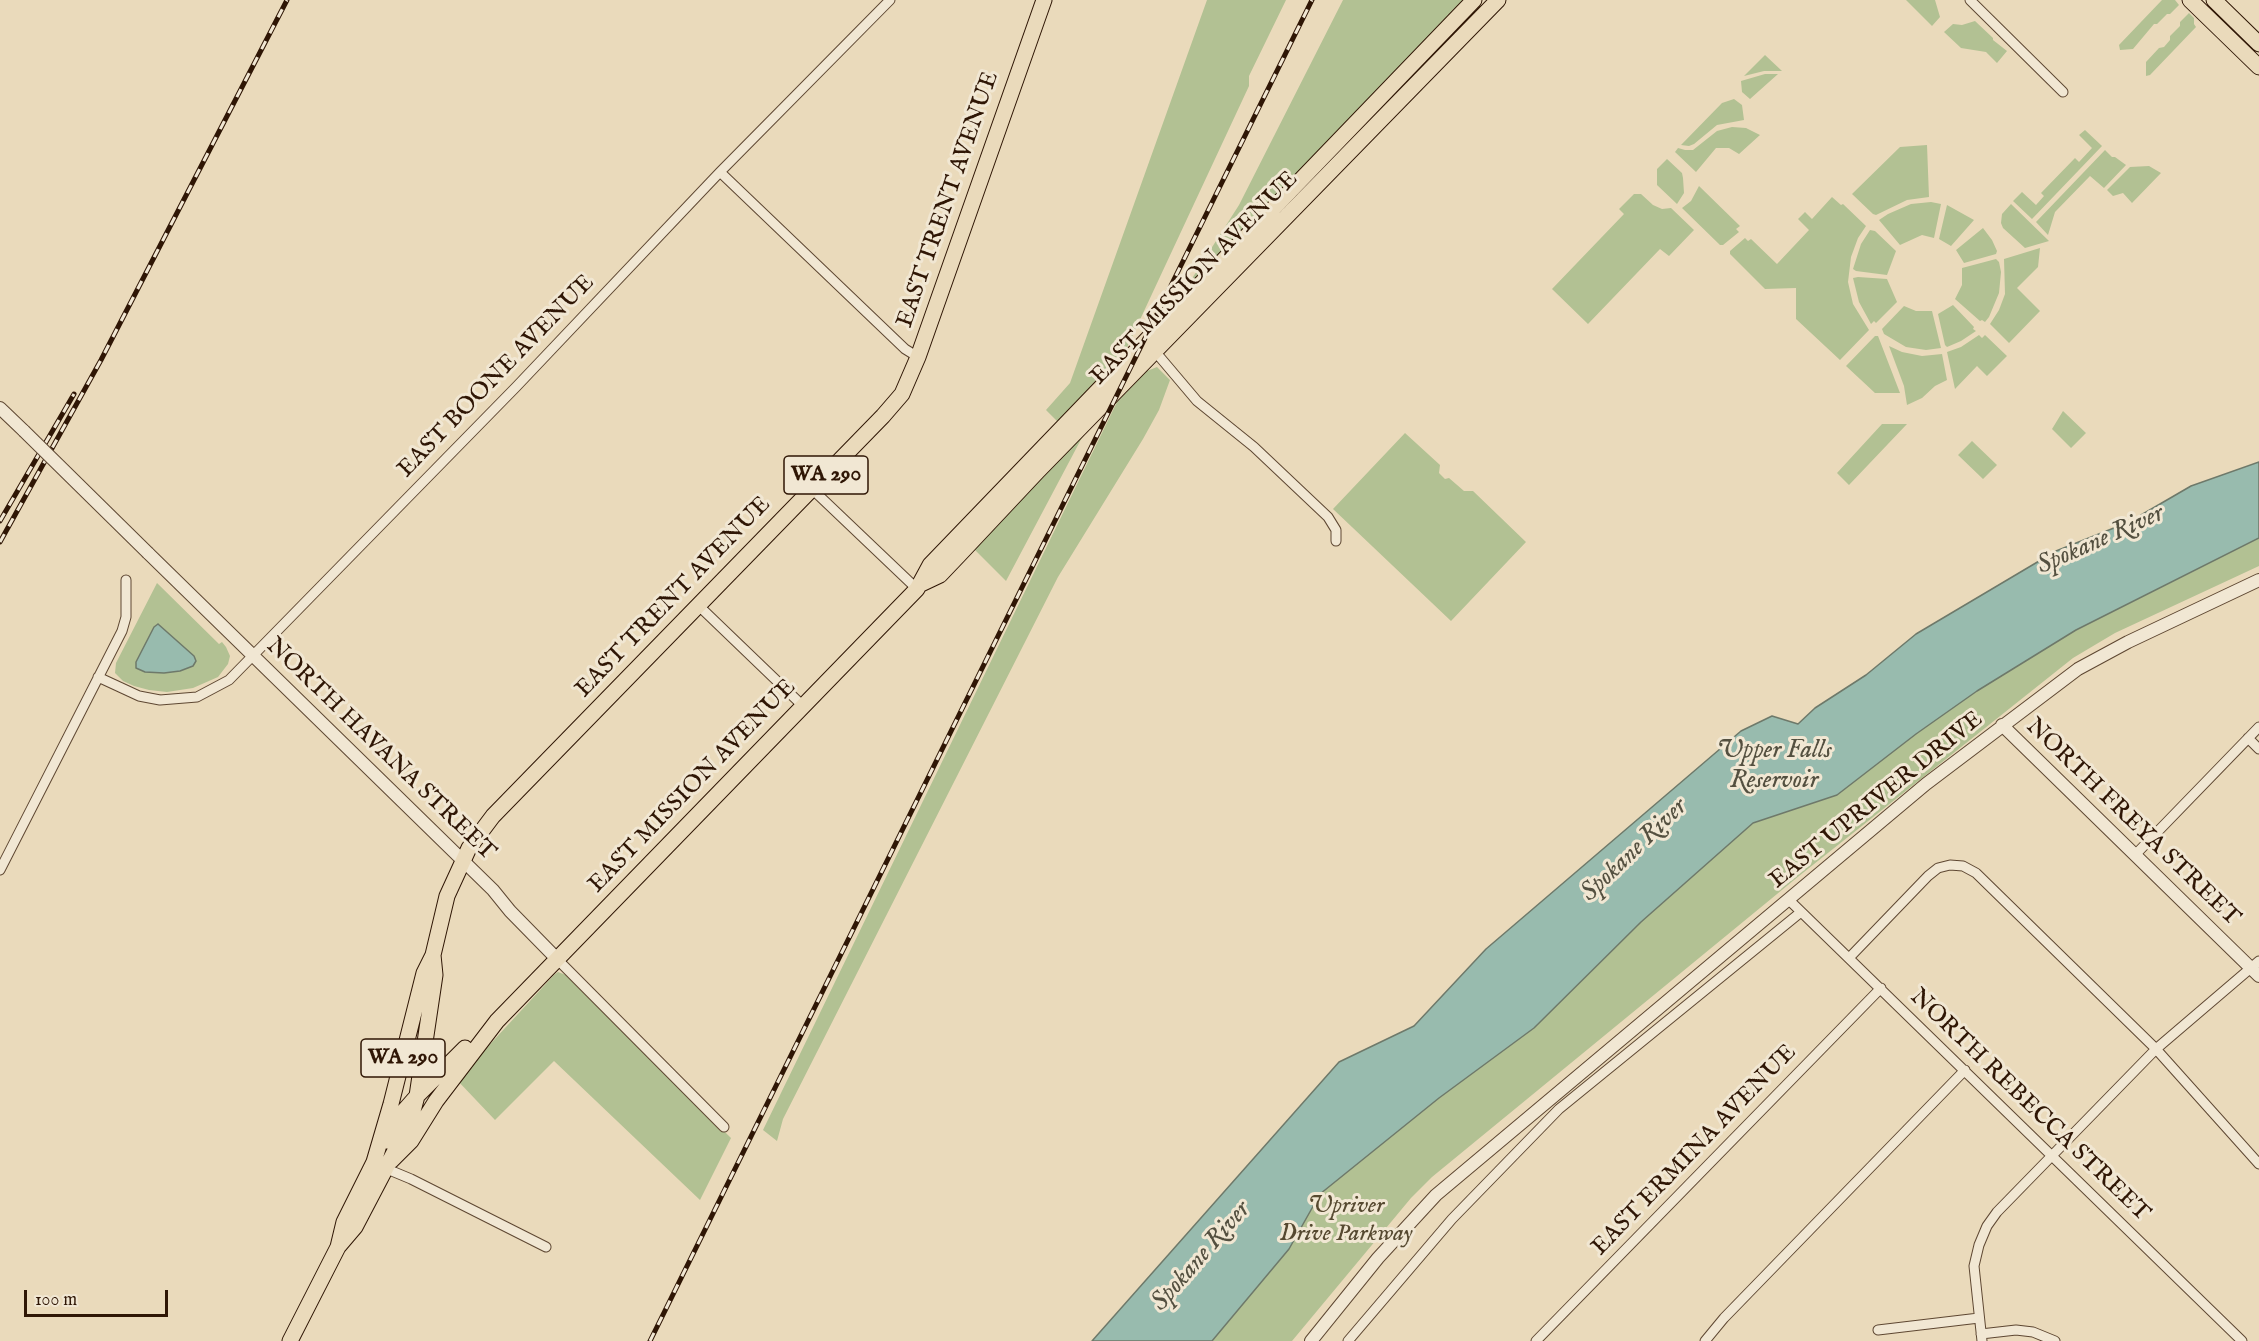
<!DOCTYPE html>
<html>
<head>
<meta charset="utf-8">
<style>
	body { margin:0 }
	#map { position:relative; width:2259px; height:1341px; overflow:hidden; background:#eadabb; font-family:"IM FELL English",serif }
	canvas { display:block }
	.scale { position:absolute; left:24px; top:1290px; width:144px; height:27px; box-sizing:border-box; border:3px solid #2f1605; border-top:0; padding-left:8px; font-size:18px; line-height:21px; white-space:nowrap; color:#2f1605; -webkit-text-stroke:4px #f1e7d3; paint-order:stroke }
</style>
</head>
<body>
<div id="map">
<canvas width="2259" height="1341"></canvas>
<div class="scale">100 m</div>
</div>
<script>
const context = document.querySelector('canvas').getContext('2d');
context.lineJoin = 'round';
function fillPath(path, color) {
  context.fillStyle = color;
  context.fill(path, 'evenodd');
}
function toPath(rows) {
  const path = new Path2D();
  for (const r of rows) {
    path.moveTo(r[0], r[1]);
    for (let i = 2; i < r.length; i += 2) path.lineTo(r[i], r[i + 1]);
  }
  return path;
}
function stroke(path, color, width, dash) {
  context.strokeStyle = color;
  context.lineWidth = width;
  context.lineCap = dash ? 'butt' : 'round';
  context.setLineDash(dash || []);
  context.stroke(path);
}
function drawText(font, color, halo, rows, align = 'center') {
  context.font = font + ' "IM FELL English",serif';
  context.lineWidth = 6;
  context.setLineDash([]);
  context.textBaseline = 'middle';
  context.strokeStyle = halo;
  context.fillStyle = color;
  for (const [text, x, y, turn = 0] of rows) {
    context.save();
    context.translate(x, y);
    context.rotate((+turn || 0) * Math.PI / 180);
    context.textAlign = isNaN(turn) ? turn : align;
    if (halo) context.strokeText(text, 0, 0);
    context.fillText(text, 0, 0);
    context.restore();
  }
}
fillPath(toPath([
	[1207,0,1286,0,1249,76,1249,86,1124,354,1058,422,1046,410,1070,383],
	[1343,0,1466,0,1184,291,1239,205],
	[1906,0,1935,0,1940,17,1932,26],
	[2162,0,2175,0,2179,5,2170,14,2167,14,2157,24,2154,24,2133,49,2120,50,2119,45],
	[2189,13,2194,18,2194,24,2196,27,2150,75,2146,76,2146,62,2159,48,2164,47,2170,40,2170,36,2180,26,2180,22],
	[1975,21,1993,38,1993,40,2007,51,1997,63,1986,52,1961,48,1944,32,1953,24,1962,25],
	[1765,55,1782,71,1764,71,1744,76],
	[1765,74,1778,74,1750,99,1742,92,1741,81],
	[1734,99,1742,105,1744,120,1717,125,1694,144,1689,146,1681,145,1722,103],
	[1732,127,1746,128,1760,135,1739,154,1729,148,1716,148,1696,172,1675,152,1678,148,1685,150,1693,150,1717,131],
	[2085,130,2102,146,2032,219,2013,201,2022,192,2036,205,2044,196,2041,193,2075,158,2079,162,2092,148,2079,135],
	[1927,145,1929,197,1907,200,1876,215,1873,214,1852,194,1900,147],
	[2105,150,2112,157,2115,157,2126,165,2104,188,2090,176,2055,212,2048,235,2036,222],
	[1667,159,1682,173,1683,178,1684,193,1677,204,1657,185,1657,169],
	[2149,166,2161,173,2132,203,2123,193,2113,196,2107,190,2130,167],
	[1699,186,1740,226,1736,229,1739,232,1723,245,1720,245,1682,208,1691,201],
	[1634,194,1641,194,1653,205,1662,209,1671,208,1694,230,1669,256,1660,249,1588,324,1552,289,1624,214,1619,209],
	[1832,197,1841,205,1843,204,1866,226,1858,238,1851,257,1848,282,1853,304,1869,330,1840,360,1796,319,1796,288,1765,289,1730,254,1730,251,1745,238,1748,241,1751,239,1777,264,1809,230,1798,219,1805,212,1812,219],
	[1931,202,1941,204,1934,238,1922,235,1900,245,1879,220,1888,214,1911,204],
	[2011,204,2049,241,2025,248,2003,228,2001,223,2002,214],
	[1947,205,1974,220,1951,246,1939,239],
	[1983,228,1992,240,1997,251,1996,254,1964,263,1956,250],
	[1870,230,1875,231,1896,251,1887,275,1856,271,1853,269,1861,244],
	[2040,248,2038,267,2017,288,2040,311,2009,343,1990,324,1999,310,2005,294,2004,259],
	[1996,259,1999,262,2001,272,1999,293,1989,317,1985,322,1982,320,1980,321,1955,299,1962,285,1962,268],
	[1858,277,1887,279,1897,302,1876,323,1874,321,1871,324,1859,302,1853,278],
	[1953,305,1974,327,1973,329,1976,331,1961,341,1947,347,1945,345,1938,314],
	[1904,306,1916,311,1932,311,1941,348,1926,350,1906,347,1884,334,1882,329],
	[1979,335,1982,338,1985,335,2007,356,1987,376,1977,366,1955,389,1947,352,1961,347],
	[1875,336,1878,336,1900,393,1875,393,1846,366],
	[1889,346,1902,352,1922,356,1942,354,1947,380,1935,386,1922,398,1907,405,1904,386],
	[1157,367,1170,380,1159,410,1143,439,1058,577,783,1119,777,1141,763,1130,1117,402,1147,371],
	[2063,411,2086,433,2071,448,2052,429],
	[1882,424,1907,424,1849,485,1837,473],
	[1086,430,1006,581,974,549],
	[1405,433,1440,465,1439,473,1445,479,1449,478,1464,491,1473,491,1526,542,1451,621,1333,509],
	[1972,441,1997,465,1983,479,1958,455],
	[2259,538,2259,566,2115,633,2073,658,1799,876,1432,1177,1411,1198,1292,1341,1212,1341,1289,1249,1320,1194,1439,1098,1534,1028,1641,922,1753,823,1837,795,1916,734,1977,691,2076,630],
	[157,583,219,644,222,642,226,647,230,656,228,664,218,677,193,688,167,692,149,690,134,686,123,681,115,673,116,663],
	[558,972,566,975,731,1138,700,1200,554,1061,495,1120,457,1080,554,975]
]), '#b2c193');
const water = toPath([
	[2259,462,2259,538,2076,630,1977,691,1916,734,1837,795,1753,823,1641,922,1534,1028,1439,1098,1320,1194,1289,1249,1212,1341,1092,1341,1339,1062,1414,1026,1486,949,1741,731,1772,716,1798,724,1815,708,1866,675,1916,634,2056,551,2129,522,2191,486,2259,462],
	[158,624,194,656,196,661,193,666,180,671,164,673,145,672,136,668,136,662,154,627,158,624]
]);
fillPath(water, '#98bbae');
stroke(water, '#6e796a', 1.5);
const minor = toPath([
	[1970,0,2063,92],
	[720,172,905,349,918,357],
	[1153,349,1197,401,1254,447,1328,517,1336,530,1336,541],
	[812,489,917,589],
	[699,606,803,706],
	[98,677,139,696,160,700,197,697,229,680,516,387,720,172,890,0],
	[2248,738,2259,749],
	[2135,855,2259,727],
	[0,870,122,631,126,617,126,580],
	[1789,900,2242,1341],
	[1849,958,1928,876,1938,868,1950,865,1963,866,1976,873,2156,1049,2259,1164],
	[557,959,724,1127],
	[387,1169,411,1179,546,1247],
	[1878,1330,1979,1318],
	[1981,1334,2016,1330,2033,1332,2055,1341],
	[1348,1341,1452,1219,1559,1109,1801,912],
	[1536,1341,1881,988],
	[1705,1341,1724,1318,1965,1070],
	[1982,1341,1974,1266,1979,1245,1987,1226,1997,1212,2156,1049,2259,961]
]);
const tertiary = toPath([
	[0,408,24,431],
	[148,553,493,890,510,911,557,959],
	[2002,725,2259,976],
	[1311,1341,1378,1258,1436,1195,1926,784,2078,669,2128,642,2259,580]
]);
const primary = toPath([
	[2190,0,2259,67],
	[2214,0,2259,44],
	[921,584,940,575,960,554,1037,472,1498,0],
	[386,1141,402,1113,417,1096,465,1048],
	[391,1161,411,1141,436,1101,497,1021,917,589,930,565,1474,0],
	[338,1247,344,1222,374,1162,391,1104,424,973,433,955,447,896,469,848,493,816,883,416,902,394,918,357,1044,0],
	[290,1341,338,1247,355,1227,410,1122,417,1096,435,975,433,955]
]);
stroke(minor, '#5e4732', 11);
stroke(tertiary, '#5e4732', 14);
stroke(primary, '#2f1605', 17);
stroke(minor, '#f1e7d3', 9);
stroke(tertiary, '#f1e7d3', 12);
stroke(primary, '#eadabb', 15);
const rail = toPath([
	[0,521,74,394],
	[0,542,101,360,287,0],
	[650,1341,1312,0]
]);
stroke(rail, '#2f1605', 5);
stroke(rail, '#f1e7d3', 3, [9]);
const tertiaryBridge = toPath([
	[24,431,148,553]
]);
stroke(tertiaryBridge, '#5e4732', 14, []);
stroke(tertiaryBridge, '#f1e7d3', 12);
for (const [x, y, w] of [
	[826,475,84],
	[403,1058,84]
]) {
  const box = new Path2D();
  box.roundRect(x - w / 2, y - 19, w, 38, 4.5);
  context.fillStyle = '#f1e7d3';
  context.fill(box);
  stroke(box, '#2f1605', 1.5);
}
drawText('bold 22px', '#2f1605', null, [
	["WA 290",826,475],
	["WA 290",403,1058]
]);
drawText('24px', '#2f1605', '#f1e7d3', [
	["EAST TRENT AVENUE",949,200,-71],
	["EAST MISSION AVENUE",1195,279,-46],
	["EAST BOONE AVENUE",497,377,-46],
	["EAST TRENT AVENUE",674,598,-46],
	["NORTH HAVANA STREET",380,750,44],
	["EAST MISSION AVENUE",693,787,-46],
	["EAST UPRIVER DRIVE",1877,801,-39],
	["NORTH FREYA STREET",2132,823,44],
	["NORTH REBECCA STREET",2029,1106,44],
	["EAST ERMINA AVENUE",1695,1151,-46]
]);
drawText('italic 24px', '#564930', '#f1e7d3', [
	["Upriver",1346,1207],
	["Drive Parkway",1346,1235]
]);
drawText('italic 26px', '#545040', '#f1e7d3', [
	["Spokane River",2101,541,-24],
	["Upper Falls",1774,752],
	["Reservoir",1774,782],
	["Spokane River",1635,851,-44],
	["Spokane River",1202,1257,-49]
]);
</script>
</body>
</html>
